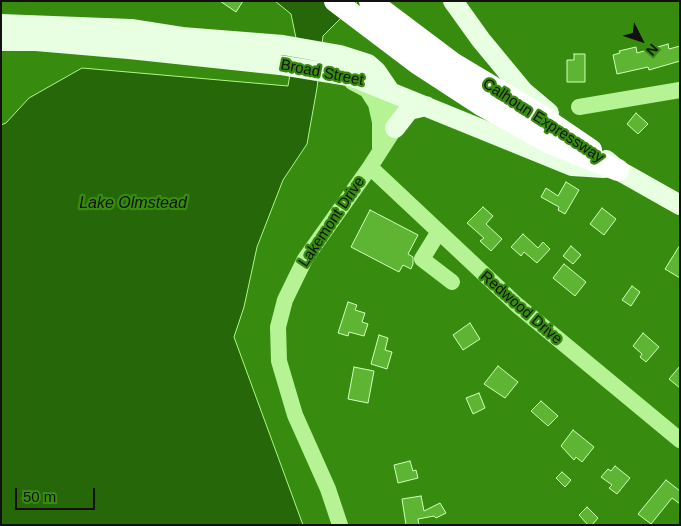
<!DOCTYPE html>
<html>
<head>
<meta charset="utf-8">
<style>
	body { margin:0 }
	#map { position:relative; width:681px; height:526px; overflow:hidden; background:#378c0f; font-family:Helvetica,sans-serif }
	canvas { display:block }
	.frame { position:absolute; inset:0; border:2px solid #111; pointer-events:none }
	.north { position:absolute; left:616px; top:15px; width:50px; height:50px; -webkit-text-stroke:4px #378c0f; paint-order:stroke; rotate:131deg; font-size:14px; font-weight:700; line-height:20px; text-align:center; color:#111 }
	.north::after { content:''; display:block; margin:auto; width:18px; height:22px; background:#111; clip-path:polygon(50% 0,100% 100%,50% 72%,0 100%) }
	.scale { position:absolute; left:15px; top:488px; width:80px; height:22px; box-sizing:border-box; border:2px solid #111; border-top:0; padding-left:6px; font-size:15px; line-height:18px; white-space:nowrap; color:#111; -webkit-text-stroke:4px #378c0f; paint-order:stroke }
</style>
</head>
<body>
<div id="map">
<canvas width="681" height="526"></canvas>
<div class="frame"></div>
<div class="north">N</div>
<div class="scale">50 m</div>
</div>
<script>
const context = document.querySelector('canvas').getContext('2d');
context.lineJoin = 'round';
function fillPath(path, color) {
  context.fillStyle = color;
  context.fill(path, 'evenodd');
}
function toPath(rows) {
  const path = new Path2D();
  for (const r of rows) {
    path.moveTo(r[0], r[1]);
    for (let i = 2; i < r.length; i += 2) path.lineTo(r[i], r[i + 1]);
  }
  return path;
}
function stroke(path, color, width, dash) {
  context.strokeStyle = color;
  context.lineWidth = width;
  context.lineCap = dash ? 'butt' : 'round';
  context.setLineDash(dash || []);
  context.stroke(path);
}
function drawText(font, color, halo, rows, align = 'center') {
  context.font = font + ' Helvetica,sans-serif';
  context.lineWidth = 4.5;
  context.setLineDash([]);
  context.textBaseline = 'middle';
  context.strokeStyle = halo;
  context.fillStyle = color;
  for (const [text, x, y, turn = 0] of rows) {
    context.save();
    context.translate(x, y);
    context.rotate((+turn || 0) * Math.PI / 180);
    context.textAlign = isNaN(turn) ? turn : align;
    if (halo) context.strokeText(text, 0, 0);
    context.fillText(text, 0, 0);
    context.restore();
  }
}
const water = toPath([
	[275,1,358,1,323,36,317,88,307,144,283,180,257,247,244,307,234,337,303,525,1,525,1,125,6,123,29,98,82,68,288,86,296,38,291,14,275,1]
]);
fillPath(water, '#266709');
stroke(water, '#adf786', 1);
const building = toPath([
	[220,1,243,1,236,12,220,1],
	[668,44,669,49,680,46,680,61,649,70,648,67,617,74,613,55,620,53,619,51,636,47,637,53,668,44],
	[574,54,585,54,585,82,567,82,567,60,574,60,574,54],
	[636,113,648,124,638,134,627,124,636,113],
	[566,182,579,190,565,214,558,210,559,207,541,197,546,188,558,196,566,182],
	[483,207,493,216,486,224,502,239,491,251,480,241,484,238,467,223,483,207],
	[602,208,616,219,604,235,590,224,602,208],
	[370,210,418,235,408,254,413,257,413,264,411,269,403,265,399,272,351,247,370,210],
	[523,234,538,248,543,242,550,249,537,263,524,252,521,256,511,247,523,234],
	[680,245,680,278,665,269,680,245],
	[571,246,581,255,573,264,563,256,571,246],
	[564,264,586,282,575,296,553,278,564,264],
	[632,286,640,292,631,306,622,300,632,286],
	[348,302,357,305,355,310,365,313,362,322,368,324,364,336,349,332,348,336,338,333,348,302],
	[470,323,480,339,463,350,453,335,470,323],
	[643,333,659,347,646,362,640,357,642,354,633,346,643,333],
	[379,335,388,338,385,350,392,352,387,369,371,364,379,335],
	[498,366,518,382,505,398,484,384,498,366],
	[680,366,680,388,669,379,680,366],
	[354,367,374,371,368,403,348,399,354,367],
	[479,393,485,408,473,414,466,398,479,393],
	[541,401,558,416,548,426,531,411,541,401],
	[573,430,594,447,582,462,576,457,574,460,561,446,573,430],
	[410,461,413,471,416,470,418,478,398,483,394,465,410,461],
	[615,466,630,478,617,494,609,488,612,485,601,477,608,469,611,471,615,466],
	[562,472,571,480,565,487,556,478,562,472],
	[666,480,680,491,680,504,672,498,651,524,638,514,666,480],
	[421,496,424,511,440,503,446,513,436,518,434,516,418,519,419,525,406,525,402,499,421,496],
	[587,507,598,518,592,525,588,525,579,515,587,507]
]);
fillPath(building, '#5eb433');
stroke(building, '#d2febc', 1);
stroke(toPath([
	[352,82,367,90,376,104,380,122,380,148],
	[579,107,680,90],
	[370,167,517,305,680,440],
	[438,233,422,259,452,282],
	[340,525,328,489,295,415,279,361,278,327,285,300,305,259,370,167,395,128,389,90]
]), '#b5f395', 16);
stroke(toPath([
	[453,1,481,40,524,92,549,113],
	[1,24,131,29,182,37,283,45,340,55,368,64,376,71,389,90],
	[1,41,36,41,129,49,280,65,353,77,572,166,604,168],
	[395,128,409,110,426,106],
	[606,160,618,170,680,205]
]), '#e9ffe1', 20);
stroke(toPath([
	[335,1,417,63,483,106,548,142,618,170],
	[370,1,454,64,541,116,591,150]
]), '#fff', 22);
drawText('15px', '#111', '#378c0f', [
	["Broad Street",322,73,11],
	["Calhoun Expressway",543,121,33],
	["Lakemont Drive",332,222,-56],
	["Redwood Drive",521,308,41]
]);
drawText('italic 16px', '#111', '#378c0f', [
	["Lake Olmstead",133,204]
]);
</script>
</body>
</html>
